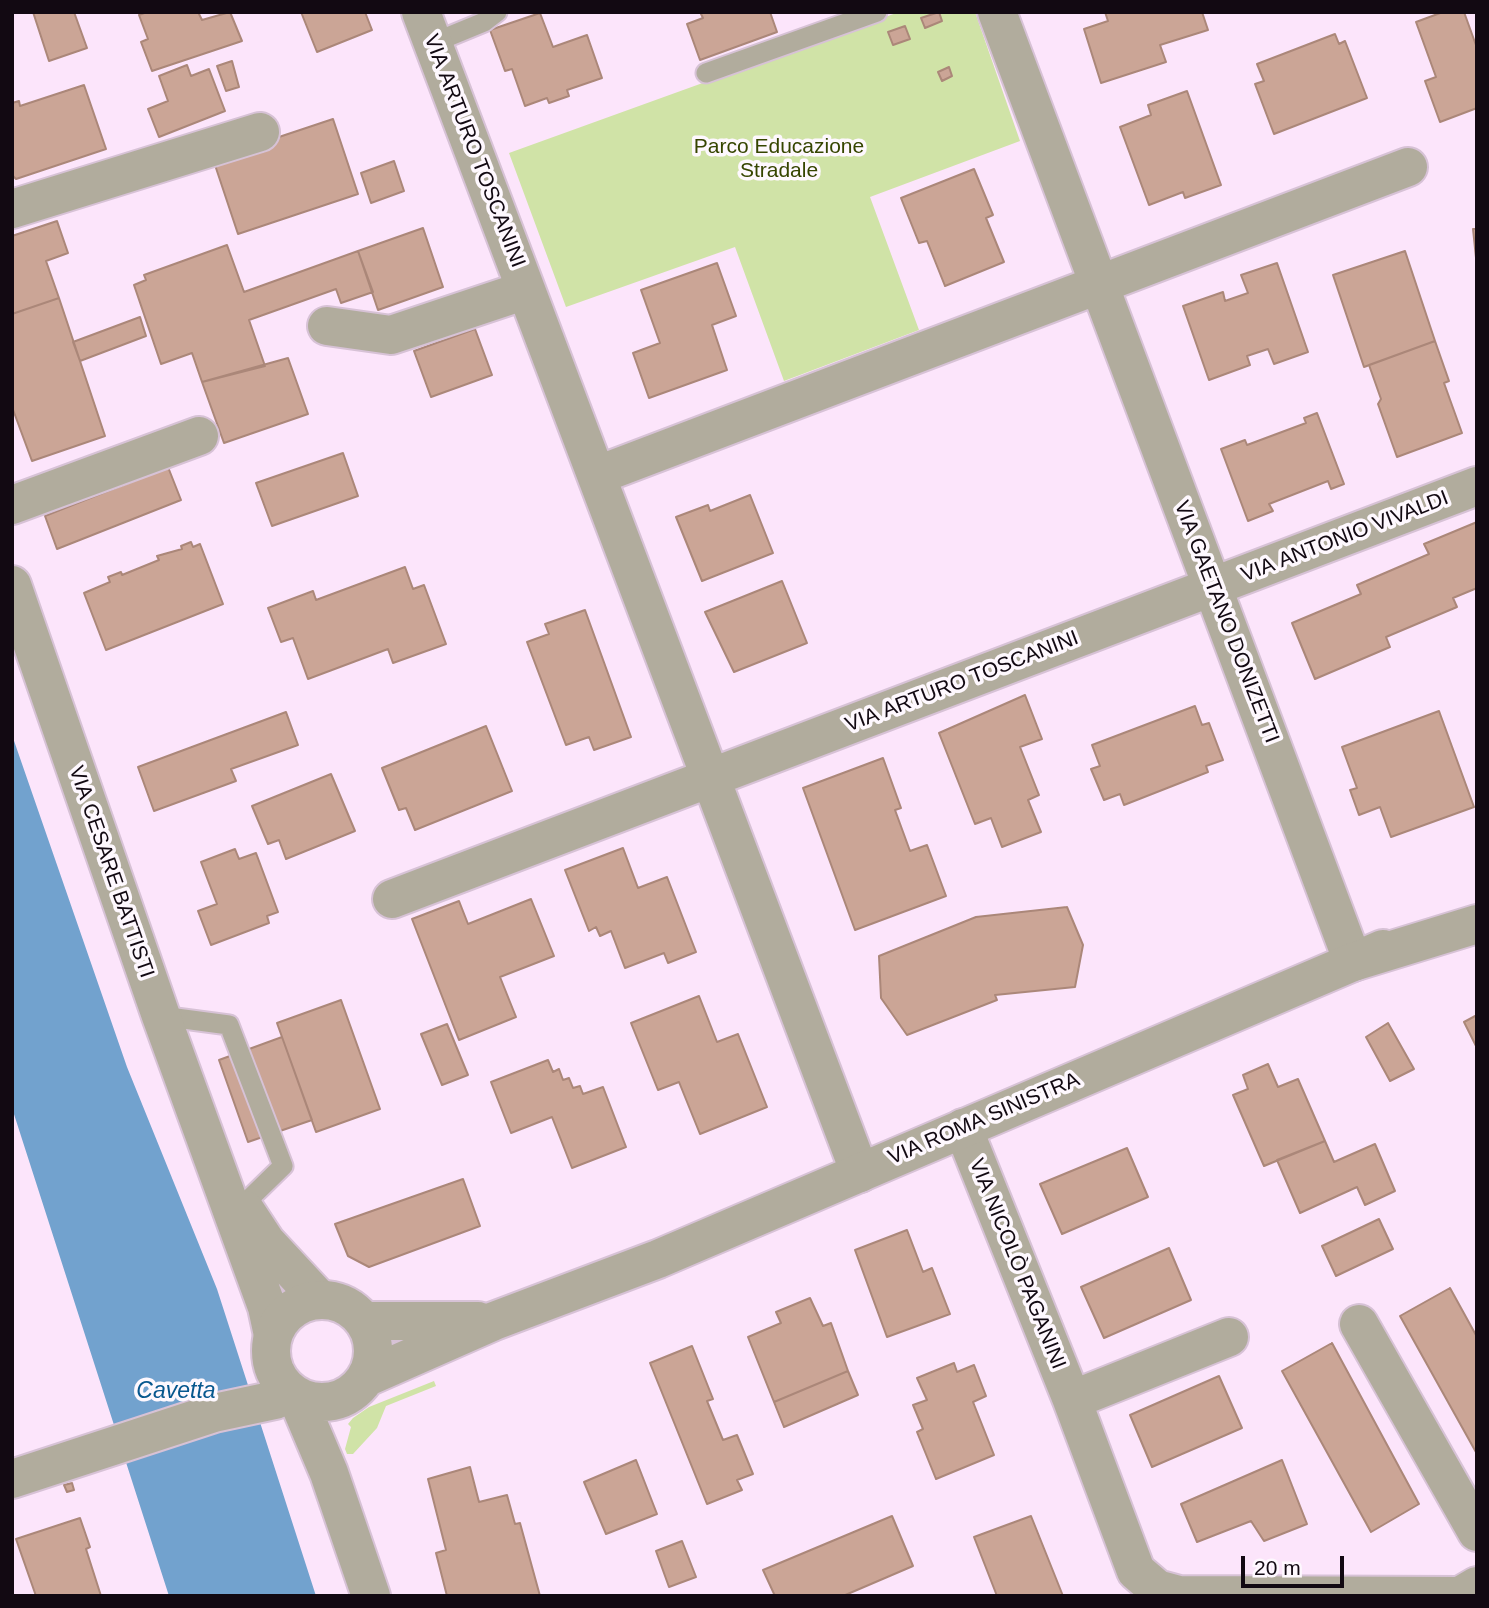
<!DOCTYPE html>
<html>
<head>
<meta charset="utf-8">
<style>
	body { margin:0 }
	#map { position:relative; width:1489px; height:1608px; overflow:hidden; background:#fce5fb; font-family:Helvetica,sans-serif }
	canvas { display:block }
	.frame { position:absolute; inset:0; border:14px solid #120912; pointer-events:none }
	.scale { position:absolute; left:1241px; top:1556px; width:103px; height:32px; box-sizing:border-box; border:4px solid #120912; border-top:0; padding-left:9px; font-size:21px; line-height:24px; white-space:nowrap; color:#120912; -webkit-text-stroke:5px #fef8fe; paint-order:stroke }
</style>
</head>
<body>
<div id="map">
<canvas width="1489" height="1608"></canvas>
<div class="frame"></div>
<div class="scale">20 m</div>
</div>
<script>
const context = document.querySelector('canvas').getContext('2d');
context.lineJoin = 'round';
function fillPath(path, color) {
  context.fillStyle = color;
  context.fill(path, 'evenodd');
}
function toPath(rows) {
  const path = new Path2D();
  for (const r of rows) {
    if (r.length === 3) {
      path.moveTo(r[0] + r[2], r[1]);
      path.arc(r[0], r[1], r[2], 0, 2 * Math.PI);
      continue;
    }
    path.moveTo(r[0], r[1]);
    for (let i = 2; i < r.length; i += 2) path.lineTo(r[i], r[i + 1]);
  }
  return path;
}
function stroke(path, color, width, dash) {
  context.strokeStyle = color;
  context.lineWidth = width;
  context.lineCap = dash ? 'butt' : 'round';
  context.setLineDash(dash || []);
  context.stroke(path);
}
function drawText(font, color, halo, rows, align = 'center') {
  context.font = font + ' Helvetica,sans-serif';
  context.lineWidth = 7;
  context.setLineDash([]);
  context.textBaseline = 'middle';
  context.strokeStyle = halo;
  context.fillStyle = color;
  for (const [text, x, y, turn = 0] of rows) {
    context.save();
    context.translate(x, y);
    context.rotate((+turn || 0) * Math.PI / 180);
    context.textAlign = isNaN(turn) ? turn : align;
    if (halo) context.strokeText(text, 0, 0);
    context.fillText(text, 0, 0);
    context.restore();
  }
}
fillPath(toPath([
	[899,12,975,12,1020,141,870,197,919,330,784,381,735,247,566,307,509,153],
	[434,1381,436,1386,386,1406,377,1428,353,1454,347,1454,345,1449,351,1427,348,1424,353,1418,369,1407]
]), '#d0e3a7');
fillPath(toPath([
	[12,735,127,1067,217,1289,316,1596,169,1596,12,1108]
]), '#72a2ce');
const building = toPath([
	[33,12,74,12,87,48,49,61,33,12],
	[147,12,198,12,202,20,230,12,242,41,152,71,141,42,148,39,139,15,147,12],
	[301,12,365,12,372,30,317,52,301,12],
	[700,12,770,12,777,32,700,60,687,24,703,18,700,12],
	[939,12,942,21,925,28,921,18,939,12],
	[1105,12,1202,12,1208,30,1160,45,1166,62,1101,83,1084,29,1108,21,1105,12],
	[1443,12,1464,12,1477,48,1477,108,1440,122,1425,81,1436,77,1416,22,1443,12],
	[540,13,553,47,587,35,602,78,567,90,569,96,549,103,547,98,525,106,512,69,505,71,490,30,540,13],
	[905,26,910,39,893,45,888,32,905,26],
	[1335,34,1339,44,1345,41,1367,98,1274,134,1255,84,1264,81,1257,64,1335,34],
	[232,61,239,87,226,91,217,66,232,61],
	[187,65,191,76,209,69,225,111,159,137,148,109,168,101,159,76,187,65],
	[949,67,952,76,942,81,938,72,949,67],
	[84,85,106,149,16,179,12,175,12,103,19,101,20,106,84,85],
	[1187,91,1221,185,1185,198,1183,192,1149,205,1120,127,1151,115,1148,105,1187,91],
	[333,119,358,194,238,234,213,159,333,119],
	[394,161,404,191,371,203,361,173,394,161],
	[974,169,993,215,986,218,1004,262,945,286,927,241,919,243,901,198,974,169],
	[57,221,68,253,46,261,59,298,12,314,12,236,57,221],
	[423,228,443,287,378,310,358,251,423,228],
	[1473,229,1477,229,1476,258,1473,229],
	[227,245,244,292,358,251,373,292,341,303,336,289,249,320,265,366,202,382,192,353,161,364,134,285,146,280,144,275,227,245],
	[1405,251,1435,341,1364,367,1333,275,1405,251],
	[717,263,736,316,712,325,727,370,649,398,633,353,660,343,641,290,717,263],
	[1277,263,1308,352,1274,364,1268,349,1247,356,1250,365,1209,380,1183,306,1223,292,1225,301,1248,293,1241,275,1277,263],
	[59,298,105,436,32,461,12,407,12,314,59,298],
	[140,317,146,336,80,361,73,342,140,317],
	[475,329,492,375,431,397,414,351,475,329],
	[1435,341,1449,381,1444,383,1462,433,1397,457,1378,404,1381,399,1369,365,1435,341],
	[288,358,308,414,224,443,202,382,288,358],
	[1317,413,1344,484,1331,489,1328,481,1269,504,1273,511,1248,521,1221,449,1245,440,1247,445,1306,423,1304,418,1317,413],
	[343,453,358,496,272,526,256,483,343,453],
	[168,467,181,500,57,549,45,516,168,467],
	[750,495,773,553,702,581,676,517,708,505,710,511,750,495],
	[1477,522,1477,588,1453,598,1457,607,1386,637,1390,647,1315,679,1292,623,1361,594,1357,585,1429,554,1424,544,1477,522],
	[191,542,193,547,200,544,223,604,106,650,84,593,110,582,108,577,121,572,122,575,159,560,157,556,182,549,181,546,191,542],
	[405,567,413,589,424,585,446,644,393,663,388,649,308,679,293,638,281,642,268,608,313,591,316,600,405,567],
	[782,581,807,643,734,672,705,612,782,581],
	[585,610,631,737,594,750,589,737,566,745,527,642,549,634,545,624,585,610],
	[1025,695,1042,739,1020,747,1039,795,1028,800,1041,832,1002,847,991,818,975,824,939,733,1025,695],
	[1195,706,1202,725,1209,723,1223,760,1206,766,1208,772,1124,805,1120,794,1104,800,1091,769,1100,766,1092,745,1195,706],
	[1439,711,1474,807,1391,837,1380,807,1359,815,1350,790,1357,788,1342,747,1439,711],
	[286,712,298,745,231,769,236,781,154,811,138,767,286,712],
	[486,726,512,791,415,830,406,808,399,810,382,768,486,726],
	[883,758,901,808,895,810,910,851,927,845,946,896,855,930,803,788,883,758],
	[331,774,355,831,286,859,279,840,268,844,252,806,331,774],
	[623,848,638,888,667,877,696,952,668,963,664,953,625,968,611,931,600,936,596,927,589,931,565,870,623,848],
	[235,849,239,859,256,853,278,912,267,916,269,923,211,945,198,911,217,904,201,862,235,849],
	[531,899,554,956,500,977,516,1017,459,1040,412,919,459,901,468,924,531,899],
	[1067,907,1083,945,1075,987,995,995,997,1000,907,1035,881,998,879,956,976,917,1067,907],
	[699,996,717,1042,738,1034,767,1107,700,1134,679,1082,658,1090,631,1023,699,996],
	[341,1000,380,1109,316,1132,277,1023,341,1000],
	[1477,1015,1477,1048,1464,1022,1477,1015],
	[1388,1023,1414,1069,1390,1081,1366,1037,1388,1023],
	[447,1024,468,1075,442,1085,421,1034,447,1024],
	[282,1037,312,1120,248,1142,219,1060,282,1037],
	[548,1060,553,1072,559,1069,563,1080,569,1078,573,1088,580,1086,583,1094,603,1087,626,1147,572,1168,552,1117,511,1133,491,1082,548,1060],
	[1268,1064,1278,1087,1298,1079,1325,1141,1264,1166,1233,1095,1248,1089,1243,1075,1268,1064],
	[1325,1141,1334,1162,1375,1144,1395,1191,1365,1205,1357,1187,1300,1213,1277,1160,1325,1141],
	[1127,1148,1148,1197,1062,1234,1040,1184,1127,1148],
	[463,1179,480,1226,369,1267,348,1256,335,1224,463,1179],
	[1379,1219,1393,1249,1336,1276,1322,1246,1379,1219],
	[907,1230,923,1272,932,1268,950,1314,887,1337,855,1250,907,1230],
	[1169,1248,1191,1300,1104,1338,1081,1287,1169,1248],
	[1450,1288,1477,1337,1477,1454,1400,1316,1450,1288],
	[810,1298,823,1326,831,1323,848,1371,774,1402,748,1337,781,1323,776,1312,810,1298],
	[1332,1343,1419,1504,1371,1532,1282,1371,1332,1343],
	[692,1346,713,1399,707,1401,723,1440,737,1435,753,1474,737,1480,742,1490,707,1504,650,1363,692,1346],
	[954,1363,957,1372,974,1365,986,1396,973,1402,994,1455,936,1479,917,1432,923,1429,913,1405,927,1400,917,1378,954,1363],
	[848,1371,858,1395,784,1427,774,1402,848,1371],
	[1219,1376,1242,1428,1152,1467,1130,1415,1219,1376],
	[636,1460,657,1514,606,1534,584,1482,636,1460],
	[1282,1460,1307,1524,1264,1541,1251,1521,1197,1542,1181,1504,1282,1460],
	[470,1467,479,1502,507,1495,515,1524,520,1523,540,1596,447,1596,436,1553,446,1550,428,1479,470,1467],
	[72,1483,74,1490,67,1492,64,1485,72,1483],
	[892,1516,913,1566,843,1596,775,1596,763,1570,892,1516],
	[1031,1516,1063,1596,997,1596,974,1537,1031,1516],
	[80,1518,90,1547,86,1549,101,1596,36,1596,16,1539,80,1518],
	[682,1541,696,1577,669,1587,656,1551,682,1541]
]);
fillPath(building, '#cba596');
stroke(building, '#ab8779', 2);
const service = toPath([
	[433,43,484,22,497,12],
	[706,73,877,12],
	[161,1016,229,1025,283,1166,242,1206]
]);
const minor = toPath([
	[421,12,860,1173],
	[997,12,1353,962,1383,949],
	[12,209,260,132],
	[327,326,391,335,526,290],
	[598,475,1408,167],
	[12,505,199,436],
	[12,585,161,1016,267,1307,273,1335],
	[392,899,1477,486],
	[963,1128,1072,1400,1136,1571,1157,1589,1179,1595,1460,1596,1477,1586],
	[245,1210,266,1242,319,1299],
	[1359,1324,1477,1532],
	[1072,1400,1229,1337]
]);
const tertiary = toPath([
	[322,1351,51],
	[364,1321,478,1321],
	[367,1377,494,1321,658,1259,1353,962,1477,924],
	[296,1395,329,1473,371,1596],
	[12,1479,214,1413,275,1400,291,1392]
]);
stroke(service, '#d7c2d6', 23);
stroke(minor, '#d7c2d6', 42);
stroke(tertiary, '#d7c2d6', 42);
stroke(service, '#b1ac9d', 19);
stroke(minor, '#b1ac9d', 38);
stroke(tertiary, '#b1ac9d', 38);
drawText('21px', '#364500', '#fef8fe', [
	["Parco Educazione",779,147],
	["Stradale",779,171]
]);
drawText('21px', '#120912', '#fef8fe', [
	["VIA ARTURO TOSCANINI",474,151,69],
	["VIA ANTONIO VIVALDI",1345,537,-21],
	["VIA GAETANO DONIZETTI",1226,622,69],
	["VIA ARTURO TOSCANINI",962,682,-21],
	["VIA CESARE BATTISTI",111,872,71],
	["VIA ROMA SINISTRA",984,1119,-23],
	["VIA NICOLÒ PAGANINI",1017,1264,68]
]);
drawText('italic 23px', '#07578e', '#fef8fe', [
	["Cavetta",176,1392]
]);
</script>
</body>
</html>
